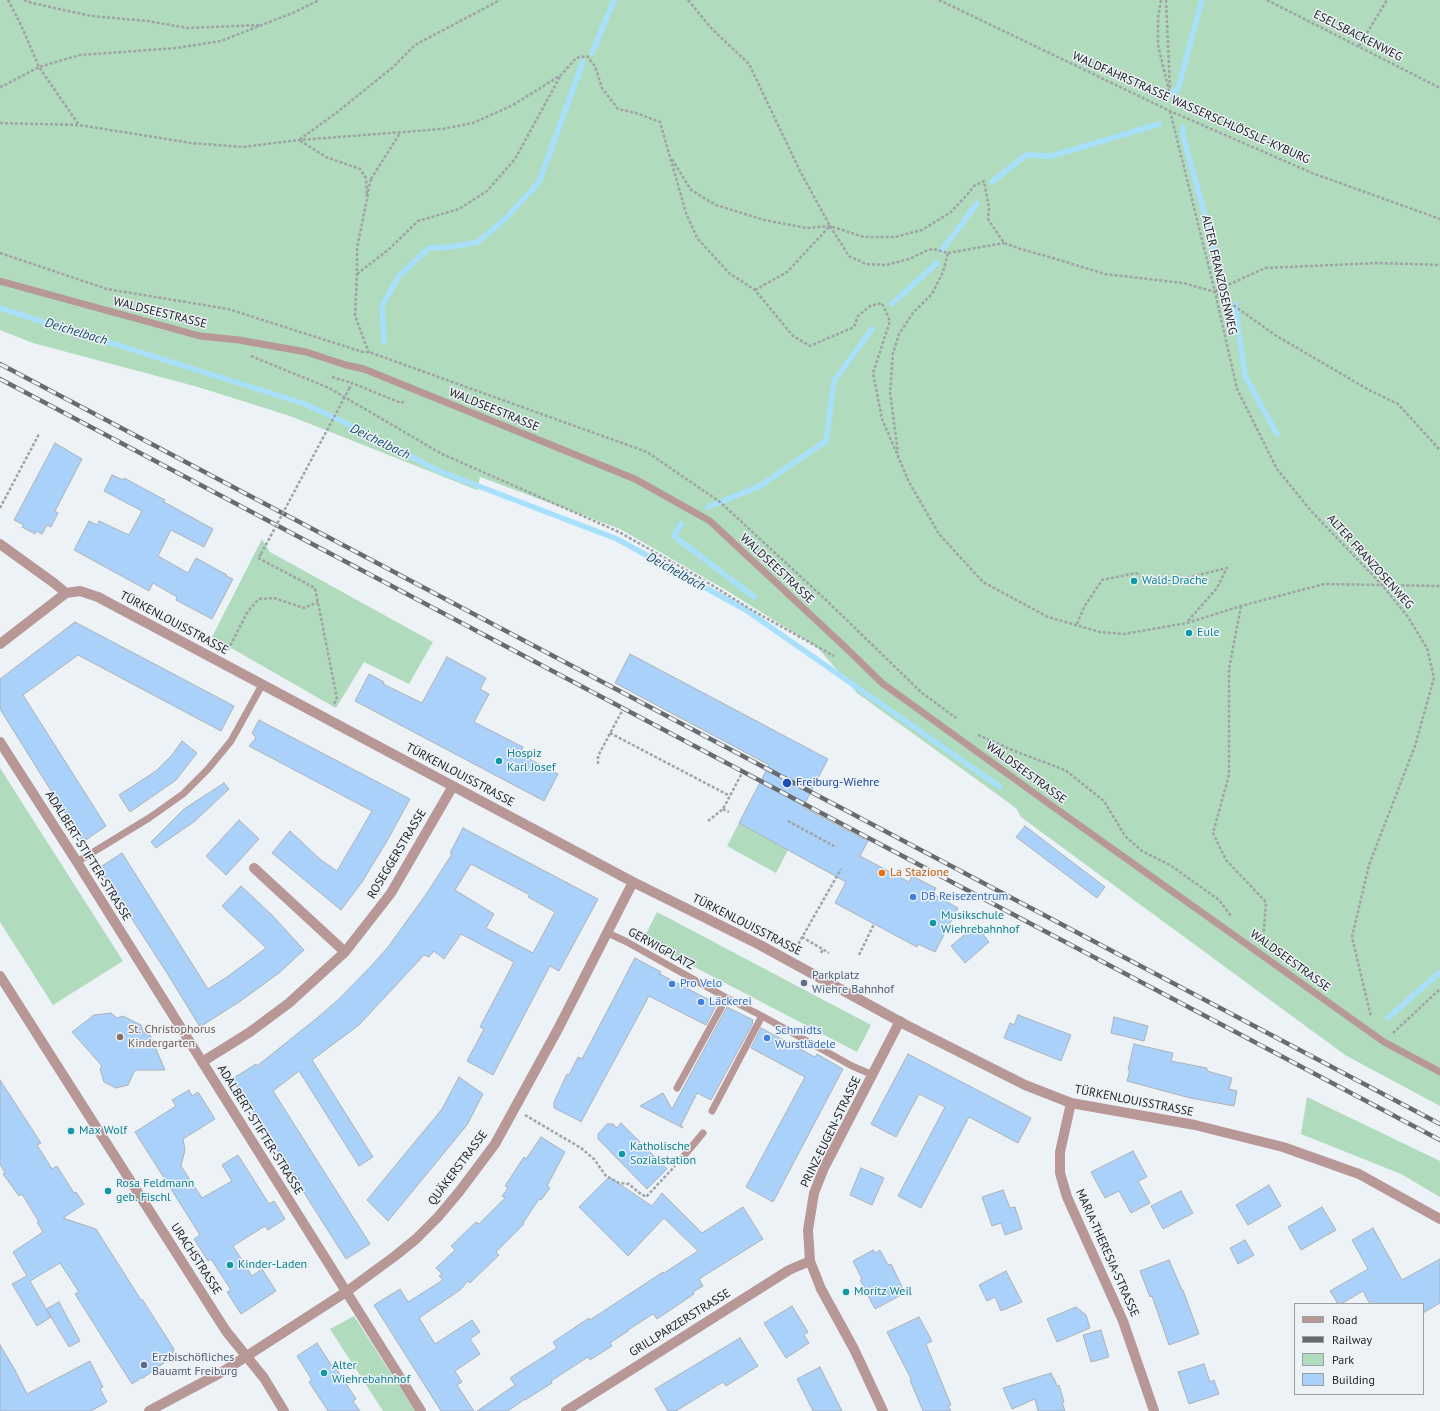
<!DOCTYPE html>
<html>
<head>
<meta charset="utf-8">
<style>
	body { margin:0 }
	#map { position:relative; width:1440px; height:1411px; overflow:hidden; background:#edf2f7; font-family:"PT Sans",sans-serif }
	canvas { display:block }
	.legend { position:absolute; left:1294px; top:1303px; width:130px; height:92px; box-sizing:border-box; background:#edf2f7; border:1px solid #9ca0a3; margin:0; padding:5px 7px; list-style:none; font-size:12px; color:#222426 }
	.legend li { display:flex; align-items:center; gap:8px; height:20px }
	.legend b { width:20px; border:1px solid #9ca0a3 }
</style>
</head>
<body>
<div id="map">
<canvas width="1440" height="1411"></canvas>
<ul class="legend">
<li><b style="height:5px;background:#b89897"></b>Road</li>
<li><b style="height:5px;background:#686b6e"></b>Railway</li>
<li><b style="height:11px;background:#b0dbbc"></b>Park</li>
<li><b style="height:11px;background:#aad1f9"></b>Building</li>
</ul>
</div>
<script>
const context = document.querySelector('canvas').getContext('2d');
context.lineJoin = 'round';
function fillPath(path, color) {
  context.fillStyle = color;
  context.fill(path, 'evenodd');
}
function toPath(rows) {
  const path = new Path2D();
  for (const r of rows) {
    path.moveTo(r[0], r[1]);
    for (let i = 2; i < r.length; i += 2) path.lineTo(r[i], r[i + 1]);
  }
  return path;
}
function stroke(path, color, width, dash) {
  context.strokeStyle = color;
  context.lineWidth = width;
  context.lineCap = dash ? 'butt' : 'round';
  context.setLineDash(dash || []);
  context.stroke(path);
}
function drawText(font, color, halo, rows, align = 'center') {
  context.font = font + ' "PT Sans",sans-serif';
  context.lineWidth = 3;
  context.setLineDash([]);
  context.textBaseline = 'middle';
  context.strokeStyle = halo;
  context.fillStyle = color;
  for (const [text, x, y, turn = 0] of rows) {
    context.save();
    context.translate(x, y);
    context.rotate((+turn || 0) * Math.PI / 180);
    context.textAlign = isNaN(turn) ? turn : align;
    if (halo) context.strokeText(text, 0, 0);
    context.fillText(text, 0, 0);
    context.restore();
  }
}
fillPath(toPath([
	[0,0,1440,0,1440,1106,1345,1055,1021,817,1016,808,857,693,817,647,724,589,620,529,480,477,477,490,290,416,198,387,33,343,0,330],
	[262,539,270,552,433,642,409,684,364,662,336,708,212,637],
	[0,768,123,961,53,1005,0,922],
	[739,823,788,850,776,873,727,846],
	[657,912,871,1025,857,1052,643,940],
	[1307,1097,1440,1161,1440,1197,1401,1174,1301,1134],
	[354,1316,415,1411,383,1411,330,1329]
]), '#b0dbbc');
stroke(toPath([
	[592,53,614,0],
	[1170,95,1178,89,1202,0],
	[1183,127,1183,135,1223,282],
	[992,182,1026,155,1052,156,1159,124],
	[942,250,977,204],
	[892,304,937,263],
	[1235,304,1245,376,1277,434],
	[0,308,302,403,340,420,439,471,617,539,746,610,1000,787],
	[384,341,382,306,399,276,429,248,450,247,478,242,507,217,539,182,583,62],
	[708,507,760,486,826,441,834,381,872,329],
	[681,524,674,536,754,597],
	[1388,1018,1440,972]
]), '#a8e0fc', 5.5);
const building = toPath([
	[55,443,82,459,55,511,58,513,51,527,47,525,42,534,36,531,35,534,22,527,24,525,14,520,55,443],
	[112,475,123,480,124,478,165,500,164,502,213,529,204,547,171,530,158,556,188,573,196,558,227,575,226,576,233,579,212,619,176,600,177,597,153,583,149,591,74,550,89,521,97,525,99,521,129,535,142,511,104,491,112,475],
	[75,622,234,706,221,731,78,655,23,695,106,826,83,842,0,709,0,679,75,622],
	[630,654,828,759,803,807,868,841,860,856,909,882,912,876,936,888,933,894,958,908,935,952,918,944,917,947,835,903,846,882,739,823,769,765,615,683,630,654],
	[447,657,486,678,480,689,489,694,474,722,523,747,520,754,558,774,544,801,355,701,369,674,384,682,383,684,422,703,447,657],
	[259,720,410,799,387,841,362,882,341,910,272,853,290,831,321,860,337,871,372,811,249,746,256,738,252,733,259,720],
	[182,741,197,753,176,780,130,812,119,795,156,771,172,755,182,741],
	[224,783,229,789,195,821,156,848,151,842,184,809,224,783],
	[239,820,259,839,226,875,206,856,239,820],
	[1025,826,1105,887,1097,898,1016,837,1025,826],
	[463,828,598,899,559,971,550,966,493,1075,467,1061,484,1029,480,1027,514,962,461,934,444,959,434,951,429,957,424,955,359,1025,312,1060,373,1157,359,1166,299,1071,273,1091,370,1244,346,1259,232,1079,256,1064,257,1066,317,1018,339,999,373,964,388,947,427,893,452,854,450,853,463,828],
	[471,864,530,895,528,897,555,912,533,953,486,928,494,914,455,890,471,864],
	[122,853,208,989,227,977,266,948,222,906,241,886,272,915,304,950,279,973,242,1000,200,1027,167,973,99,868,122,853],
	[976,925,989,942,965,963,951,946,976,925],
	[635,958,661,972,660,974,717,1004,706,1025,649,996,581,1122,578,1120,554,1108,554,1102,567,1074,569,1075,578,1057,582,1059,635,958],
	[727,1007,753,1020,752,1023,753,1023,711,1100,697,1093,681,1125,683,1128,640,1106,663,1093,672,1109,727,1007],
	[111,1013,117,1018,123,1016,141,1025,143,1032,150,1035,165,1070,135,1070,128,1085,116,1088,104,1082,100,1069,102,1066,72,1032,94,1015,111,1013],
	[1018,1015,1071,1035,1061,1061,1004,1038,1010,1023,1014,1025,1018,1015],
	[1114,1017,1148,1026,1144,1041,1111,1033,1114,1017],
	[761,1028,815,1057,817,1054,843,1069,773,1202,746,1187,805,1077,751,1048,761,1028],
	[1134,1044,1173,1053,1171,1061,1207,1068,1207,1071,1232,1078,1229,1089,1237,1091,1234,1106,1190,1098,1127,1081,1130,1070,1128,1070,1134,1044],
	[908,1054,1031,1118,1018,1143,969,1117,921,1208,898,1196,945,1107,919,1094,896,1137,871,1124,908,1054],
	[459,1077,483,1094,467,1125,388,1221,367,1200,442,1109,459,1077],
	[0,1080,41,1143,37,1145,52,1169,57,1166,74,1193,76,1192,84,1204,63,1218,96,1229,141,1300,142,1299,174,1349,172,1357,143,1378,141,1378,132,1384,75,1294,79,1292,60,1263,30,1281,51,1317,37,1326,12,1284,27,1276,13,1252,43,1232,37,1222,39,1222,22,1194,19,1196,3,1174,5,1173,0,1164,0,1080],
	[189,1090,192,1096,198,1092,215,1119,183,1139,185,1150,181,1166,202,1198,232,1181,222,1165,238,1155,269,1204,274,1201,285,1219,268,1230,265,1226,233,1246,252,1276,262,1269,276,1291,241,1314,227,1292,231,1290,211,1259,208,1261,194,1239,200,1235,135,1132,176,1106,172,1100,189,1090],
	[621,1123,667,1169,647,1189,598,1139,598,1134,607,1124,613,1124,617,1128,621,1123],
	[541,1137,565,1152,547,1186,550,1188,541,1200,539,1199,523,1223,524,1224,496,1252,499,1255,470,1283,468,1281,460,1290,419,1318,435,1344,472,1320,480,1332,470,1339,480,1354,455,1371,462,1382,457,1385,474,1411,441,1411,374,1305,400,1289,408,1302,443,1280,439,1276,442,1274,436,1268,455,1250,451,1246,476,1222,479,1224,505,1198,502,1196,508,1188,505,1186,524,1157,526,1159,541,1137],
	[1133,1151,1147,1177,1138,1181,1150,1203,1131,1213,1119,1191,1105,1198,1091,1172,1133,1151],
	[861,1168,884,1178,872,1205,850,1195,861,1168],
	[609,1177,652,1206,662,1193,702,1233,743,1207,763,1239,699,1279,703,1286,693,1292,694,1294,657,1319,653,1314,628,1330,628,1331,610,1343,612,1346,590,1360,588,1357,551,1381,552,1383,525,1400,525,1399,508,1411,477,1411,515,1385,510,1378,557,1348,553,1342,589,1318,590,1320,663,1272,664,1273,698,1251,664,1218,628,1256,579,1207,609,1177],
	[1269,1185,1281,1206,1248,1225,1236,1205,1269,1185],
	[1003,1190,1010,1208,1015,1207,1022,1229,1005,1235,1001,1223,992,1226,982,1197,1003,1190],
	[1181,1191,1193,1213,1163,1229,1151,1206,1181,1191],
	[1322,1207,1336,1230,1301,1250,1288,1227,1322,1207],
	[1373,1228,1402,1280,1440,1259,1440,1303,1423,1313,1423,1304,1370,1304,1363,1291,1341,1304,1338,1304,1330,1291,1368,1269,1352,1240,1373,1228],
	[1245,1240,1254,1255,1238,1264,1230,1248,1245,1240],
	[873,1250,875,1253,880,1250,888,1265,891,1264,905,1293,875,1309,860,1280,862,1279,853,1261,873,1250],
	[1169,1260,1182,1290,1183,1290,1199,1334,1169,1345,1152,1296,1150,1297,1140,1271,1169,1260],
	[1006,1271,1022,1302,1001,1311,995,1297,987,1301,979,1285,1006,1271],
	[59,1302,80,1341,69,1347,46,1309,59,1302],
	[792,1306,808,1332,804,1335,809,1343,786,1358,764,1323,792,1306],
	[1076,1307,1086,1315,1090,1328,1057,1342,1047,1319,1076,1307],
	[919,1317,932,1341,926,1344,951,1405,948,1406,951,1411,923,1411,910,1380,911,1379,887,1332,919,1317],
	[1101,1330,1109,1357,1091,1362,1083,1335,1101,1330],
	[740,1338,758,1366,726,1386,723,1382,676,1411,668,1411,655,1389,740,1338],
	[317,1343,332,1366,334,1365,356,1399,353,1401,360,1411,328,1411,309,1382,312,1380,297,1356,317,1343],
	[0,1345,15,1370,27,1394,90,1361,103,1387,100,1389,107,1402,91,1411,0,1411,0,1345],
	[1204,1364,1210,1382,1214,1380,1219,1394,1189,1404,1178,1372,1204,1364],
	[820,1367,842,1411,813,1411,797,1379,820,1367],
	[1051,1373,1053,1378,1054,1378,1057,1386,1059,1385,1064,1402,1062,1402,1065,1411,1038,1411,1035,1399,1012,1409,1003,1388,1051,1373]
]);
fillPath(building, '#aad1f9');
stroke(building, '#adb2b6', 1);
stroke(toPath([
	[8,0,21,25,39,67,79,125],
	[24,0,32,3,91,16,148,21,187,28,261,25],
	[688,0,712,29,749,64,800,171,830,226,849,256,866,264,886,265,909,259,928,250,933,249,948,253,943,272,932,294,913,313,899,334,893,353,890,392,898,453],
	[939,0,1170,111,1312,173,1440,219],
	[1161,0,1158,18,1158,45,1170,95],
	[1166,0,1170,88],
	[1267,0,1440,88],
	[1359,46,1387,0],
	[0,87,3,86,39,67,80,55,177,48,221,41,295,12,319,0],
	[1170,111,1215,292,1237,389,1277,469,1312,512,1383,586,1408,617,1427,648,1434,678,1415,746,1369,865,1352,937,1371,1017],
	[0,123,79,125,191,143,243,147,299,140,442,129,473,123,513,105,561,75,576,58,587,56,595,66,602,88,618,109,636,113,660,122,686,213,697,238,729,273,755,290,793,336,810,346,854,327,858,316,870,306,882,303,890,321,873,373,882,419,909,482,939,534,983,582,1048,617,1100,632,1124,634,1187,623,1241,606,1324,584,1440,586],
	[672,159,691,190,716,205,764,220,807,228,830,226,864,237,895,237,922,230,951,212,966,196,974,186,984,181,989,208,988,219,1004,243,1024,250,1053,258,1105,274,1183,283,1215,292,1275,335,1369,390,1398,404,1440,450],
	[371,179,367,196,366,178,360,169,326,157,299,140,336,113,392,68,415,45,500,0],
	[371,179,400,133],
	[368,194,357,248,357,274,355,316,369,353],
	[0,253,107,289,228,309,363,352,369,352,647,452,720,502,826,600,922,693,956,718],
	[948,253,1004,243],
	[357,274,388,250,418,221,459,209,487,191,515,159,561,75],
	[755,290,787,272,829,227],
	[1215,291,1265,268,1378,263,1440,265],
	[251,356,329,388,442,454,619,532,702,579,750,609,834,656],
	[332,377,352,383],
	[349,389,352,383,401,403,406,400],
	[0,508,39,434],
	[261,554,258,558,315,588,337,698,333,706],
	[1241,606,1229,669,1229,775,1213,833,1226,860,1266,902,1263,941],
	[1077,624,1084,607,1102,580,1136,573,1157,585,1227,568,1217,588,1188,621],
	[228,650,248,611,259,599,274,598,304,608,318,602],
	[610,733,730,796],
	[978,735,1017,752,1065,770,1104,801,1125,836,1142,851,1170,865,1219,900,1231,916],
	[598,764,598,756,622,711],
	[723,809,729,812],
	[708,821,723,809,742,773],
	[788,821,834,846],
	[802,937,829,953],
	[796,948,841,869],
	[821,953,823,949],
	[859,955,874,924],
	[1393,1033,1440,989],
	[525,1115,581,1148,594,1159,606,1176,619,1183,629,1184,638,1192,646,1197,675,1166]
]), '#9fa3a7', 2.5, [3, 2]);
stroke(toPath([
	[0,281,200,336,239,340,306,352,346,365,364,369,635,479,710,521,845,647,882,683,1048,803,1384,1042,1440,1072],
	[77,862,149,818,183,794,208,769,231,741,262,685],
	[608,933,627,942,725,997,762,1016,852,1066,873,1075],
	[677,1088,721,1008,725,997],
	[712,1111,762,1016],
	[683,1157,703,1133]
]), '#b89897', 7);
stroke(toPath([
	[0,544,54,583,66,593],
	[66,593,80,591,98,597,633,882,760,945,906,1025,1025,1085,1071,1103,1195,1125,1283,1147,1359,1174,1440,1219],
	[0,644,66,593],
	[0,742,77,862,421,1411],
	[254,868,345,952],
	[0,976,226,1331,264,1378,284,1411],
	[202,1062,250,1032,289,1003,345,952,391,893,453,786],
	[1071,1103,1060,1152,1060,1173,1067,1197,1123,1321,1154,1411],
	[149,1411,222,1372,346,1292,395,1256,416,1239,438,1217,459,1192,495,1144,558,1029,633,882],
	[566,1411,789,1270,810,1261],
	[883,1411,854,1349,821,1289,810,1261,808,1230,814,1193,824,1168,900,1021]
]), '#b89897', 10);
const rail = toPath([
	[0,364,1440,1124],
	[0,379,1440,1140]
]);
stroke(rail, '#686b6e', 4.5);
stroke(rail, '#edf2f7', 3, [9]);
stroke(toPath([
	[261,554,349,389]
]), '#9fa3a7', 2.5, [3, 2]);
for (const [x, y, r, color] of [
	[1134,581,4,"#0f9aa8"],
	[1189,633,4,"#0f9aa8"],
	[499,761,4,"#0f9aa8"],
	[787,783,5,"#1a4fb4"],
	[882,873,4,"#e8710a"],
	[913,897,4,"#3f7fe0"],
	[933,923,4,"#0f9aa8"],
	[804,983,4,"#5c6f8a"],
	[672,984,4,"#3f7fe0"],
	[701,1002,4,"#3f7fe0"],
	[120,1037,4,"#8d6e63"],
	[767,1038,4,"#3f7fe0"],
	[71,1131,4,"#0f9aa8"],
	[622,1154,4,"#0f9aa8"],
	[108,1191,4,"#0f9aa8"],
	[230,1265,4,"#0f9aa8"],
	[846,1292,4,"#0f9aa8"],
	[144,1365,4,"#5c6f8a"],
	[324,1373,4,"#0f9aa8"]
]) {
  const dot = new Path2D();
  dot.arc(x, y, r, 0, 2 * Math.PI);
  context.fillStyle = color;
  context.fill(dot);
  stroke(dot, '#edf2f7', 1.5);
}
drawText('12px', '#222426', '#edf2f7', [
	["ESELSBACKENWEG",1358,36,27],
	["WALDFAHRSTRASSE WASSERSCHLÖSSLE-KYBURG",1191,108,24],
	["ALTER FRANZOSENWEG",1219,275,77],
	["WALDSEESTRASSE",160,313,14],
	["WALDSEESTRASSE",494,410,22],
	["ALTER FRANZOSENWEG",1370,562,48],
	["WALDSEESTRASSE",777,569,43],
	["TÜRKENLOUISSTRASSE",174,623,28],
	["WALDSEESTRASSE",1026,773,36],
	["TÜRKENLOUISSTRASSE",460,775,28],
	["ROSEGGERSTRASSE",397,854,-59],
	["ADALBERT-STIFTER-STRASSE",88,856,58],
	["TÜRKENLOUISSTRASSE",747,925,27],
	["GERWIGPLATZ",661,949,29],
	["WALDSEESTRASSE",1290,961,36],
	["TÜRKENLOUISSTRASSE",1134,1101,11],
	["ADALBERT-STIFTER-STRASSE",260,1130,58],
	["PRINZ-EUGEN-STRASSE",831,1132,-64],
	["QUÄKERSTRASSE",458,1168,-53],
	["MARIA-THERESIA-STRASSE",1107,1253,66],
	["URACHSTRASSE",196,1259,57],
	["GRILLPARZERSTRASSE",680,1323,-32]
]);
drawText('12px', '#0d838f', '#edf2f7', [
	["Wald-Drache",1142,581],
	["Eule",1197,633],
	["Hospiz",507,754],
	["Karl Josef",507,768],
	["Musikschule",941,916],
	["Wiehrebahnhof",941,930],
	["Max Wolf",79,1131],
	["Katholische",630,1147],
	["Sozialstation",630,1161],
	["Rosa Feldmann",116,1184],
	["geb. Fischl",116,1198],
	["Kinder-Laden",238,1265],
	["Moritz Weil",854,1292],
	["Alter",332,1366],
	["Wiehrebahnhof",332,1380]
], 'left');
drawText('12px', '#164399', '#edf2f7', [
	["Freiburg-Wiehre",796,783]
], 'left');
drawText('12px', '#c56008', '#edf2f7', [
	["La Stazione",890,873]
], 'left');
drawText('12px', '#366cbe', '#edf2f7', [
	["DB Reisezentrum",921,897],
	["Pro Velo",680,984],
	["Läckerei",709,1002],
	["Schmidts",775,1031],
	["Wurstlädele",775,1045]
], 'left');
drawText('12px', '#4e5e75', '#edf2f7', [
	["Parkplatz",812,976],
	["Wiehre Bahnhof",812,990],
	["Erzbischöfliches",152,1358],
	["Bauamt Freiburg",152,1372]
], 'left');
drawText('12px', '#785e54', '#edf2f7', [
	["St. Christophorus",128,1030],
	["Kindergarten",128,1044]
], 'left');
drawText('italic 13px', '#144d65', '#edf2f7', [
	["Deichelbach",76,332,17],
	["Deichelbach",380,442,26],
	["Deichelbach",676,572,29]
]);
</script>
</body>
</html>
